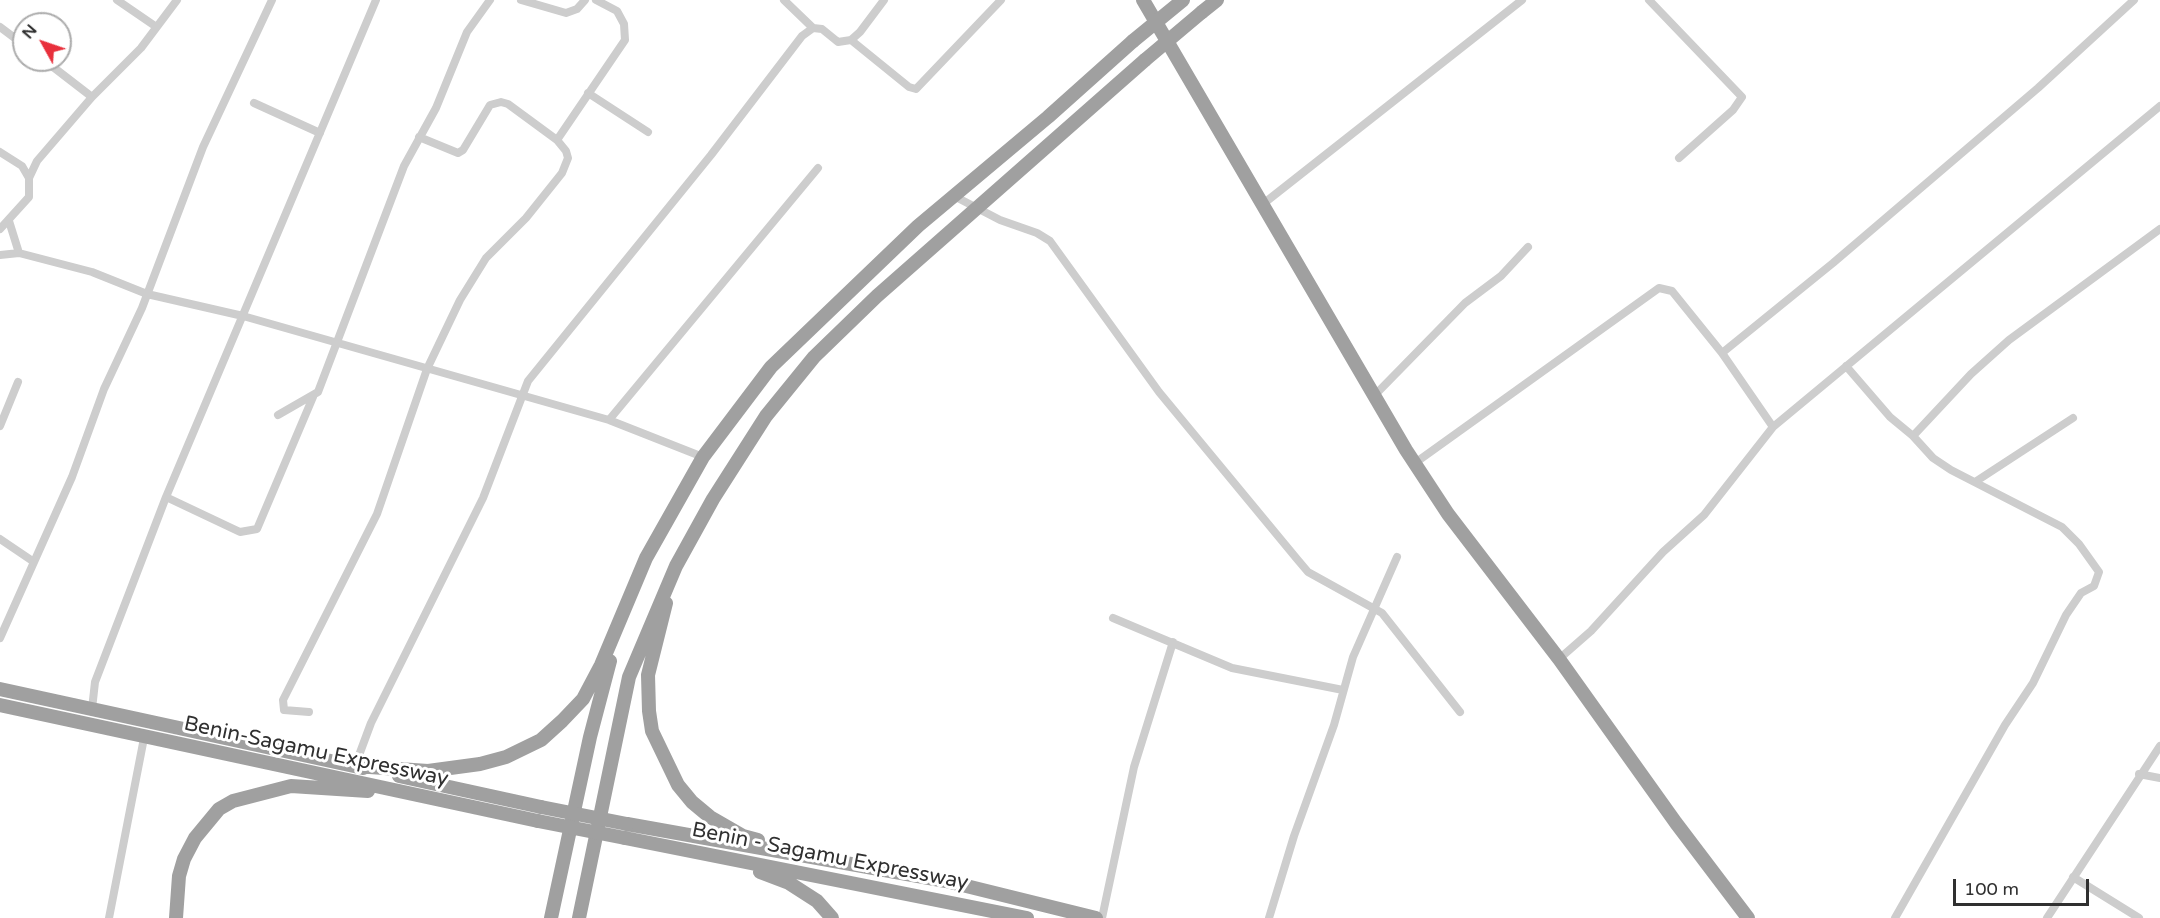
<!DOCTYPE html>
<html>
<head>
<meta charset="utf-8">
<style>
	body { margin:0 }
	#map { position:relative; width:2160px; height:918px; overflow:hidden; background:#fff; font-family:"Varela Round",sans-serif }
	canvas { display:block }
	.north { position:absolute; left:12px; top:12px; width:60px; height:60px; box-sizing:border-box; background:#fff; border:2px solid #acacac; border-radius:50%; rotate:310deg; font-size:16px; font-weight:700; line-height:24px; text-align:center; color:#303030 }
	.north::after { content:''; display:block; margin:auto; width:21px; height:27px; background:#e8303c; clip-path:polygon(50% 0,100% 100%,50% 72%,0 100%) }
	.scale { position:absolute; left:1953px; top:879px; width:136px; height:27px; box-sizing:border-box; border:3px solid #303030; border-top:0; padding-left:8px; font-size:18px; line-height:21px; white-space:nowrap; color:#303030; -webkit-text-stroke:4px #fff; paint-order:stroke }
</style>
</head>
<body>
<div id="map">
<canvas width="2160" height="918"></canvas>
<div class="north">N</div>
<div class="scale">100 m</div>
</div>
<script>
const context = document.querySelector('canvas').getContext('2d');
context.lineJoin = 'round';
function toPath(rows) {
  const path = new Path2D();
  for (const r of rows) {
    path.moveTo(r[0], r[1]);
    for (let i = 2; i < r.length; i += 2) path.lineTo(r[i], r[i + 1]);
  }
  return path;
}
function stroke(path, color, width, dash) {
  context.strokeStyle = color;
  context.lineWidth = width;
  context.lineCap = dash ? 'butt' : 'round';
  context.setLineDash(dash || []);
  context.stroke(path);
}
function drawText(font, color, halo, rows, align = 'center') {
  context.font = font + ' "Varela Round",sans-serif';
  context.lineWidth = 6;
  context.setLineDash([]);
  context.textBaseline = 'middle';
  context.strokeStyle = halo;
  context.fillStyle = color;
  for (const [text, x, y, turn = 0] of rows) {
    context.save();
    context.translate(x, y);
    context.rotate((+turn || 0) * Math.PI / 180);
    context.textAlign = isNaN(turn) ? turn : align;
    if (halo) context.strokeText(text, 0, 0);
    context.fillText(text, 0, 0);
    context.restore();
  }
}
stroke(toPath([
	[117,0,155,26],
	[521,0,566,13,577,9,585,0],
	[784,0,813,28,822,29,838,42,851,40,860,32,884,0],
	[1649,0,1742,97,1733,110,1679,158],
	[0,27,24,45],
	[851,40,909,87,916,89,1001,0],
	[44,60,92,97],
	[588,93,648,132],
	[254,103,320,133],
	[419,137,458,153,463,150,490,105,501,102,508,104,557,140],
	[0,152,22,166,29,178],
	[954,196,1000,220,1037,233,1050,241,1159,392,1297,559,1308,572,1382,613,1460,712],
	[1263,204,1522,0],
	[9,221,19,253],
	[0,229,29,197,29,178,37,161,92,97,141,48,177,0],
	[0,255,19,253,92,272,147,294,243,316,609,420,703,457],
	[1722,353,1833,263,2038,88,2134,0],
	[1846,366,1890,417,1913,436,1933,458,1951,470,2062,527,2079,544,2099,572,2094,586,2081,593,2066,615,2033,683,2005,725,1895,918],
	[1373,397,1465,303,1501,276,1528,247],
	[278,415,318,392,404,166,436,108,467,32,490,0],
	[609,420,818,168],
	[0,426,18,382],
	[1913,436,1971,374,2009,340,2160,229],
	[1415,463,1659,288,1672,291,1722,353,1773,427],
	[1975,482,2073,418],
	[166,497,240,532,257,529,313,397],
	[0,539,34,562],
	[1113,618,1232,668,1343,690],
	[0,638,72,477,104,389,142,308,203,147,272,0],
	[1559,659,1591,631,1663,552,1704,515,1773,427,2160,106],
	[92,709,95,682,166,497,376,0],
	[309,712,284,710,283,700,377,514,427,369,460,300,486,258,526,218,562,173,568,158,566,151,557,140,625,40,624,24,617,11,596,0],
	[355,766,371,723,483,498,528,381,711,155,802,36,813,28],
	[2139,774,2160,778],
	[2073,877,2139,918],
	[109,918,144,738],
	[1102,918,1134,767,1173,642],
	[1269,918,1294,836,1334,725,1353,657,1397,557],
	[2047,918,2160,746]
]), '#cdcdcd', 8);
stroke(toPath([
	[1143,0,1406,450,1448,514,1559,659,1676,823,1748,918],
	[1202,12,1217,0],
	[666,603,648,675,649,711,652,731,678,785,692,802,710,817,743,836,758,840],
	[0,689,363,768],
	[0,705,538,821],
	[355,766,428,771,480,764,506,757,541,740,562,721,583,699,601,665,646,558,703,457,771,367,918,226,1048,117,1133,41],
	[399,776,541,807],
	[627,824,946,881,1096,918],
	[625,838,1027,918],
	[760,872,789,883,817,901,832,918],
	[176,918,179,876,184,859,195,838,219,809,233,801,291,786,368,791],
	[551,918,590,737,610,661],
	[579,918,629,677,676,566,713,499,766,416,814,357,877,296,1145,60]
]), '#a0a0a0', 14);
stroke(toPath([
	[1133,41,1183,0],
	[1145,60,1202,12],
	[541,807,627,824],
	[538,821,625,838]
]), '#a0a0a0', 14);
drawText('21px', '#303030', '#fff', [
	["Benin-Sagamu Expressway",316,752,12],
	["Benin - Sagamu Expressway",830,857,11]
]);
</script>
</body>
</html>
